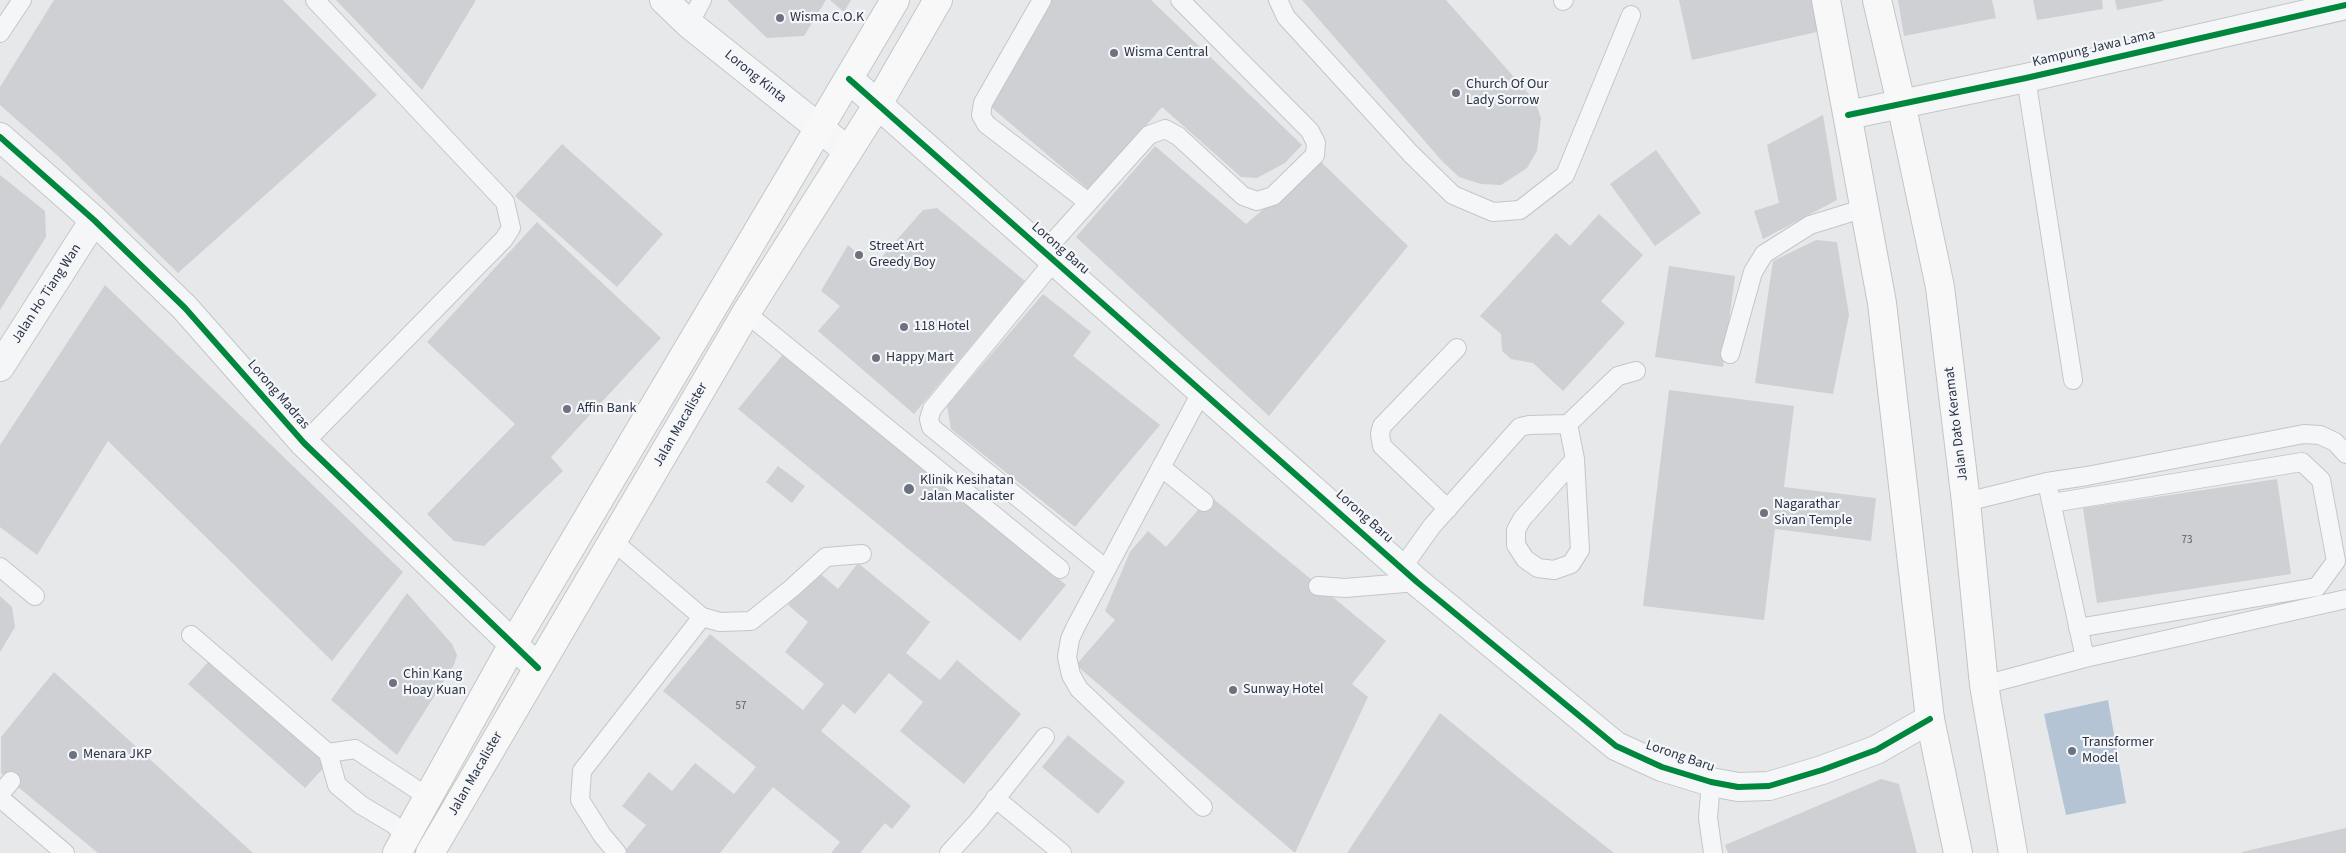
<!DOCTYPE html>
<html>
<head>
<meta charset="utf-8">
<style>
	body { margin:0 }
	canvas { display:block; background:#e6e8ea }
</style>
</head>
<body>
<canvas width="2346" height="853"></canvas>
<script>
const context = document.querySelector('canvas').getContext('2d');
context.lineJoin = 'round';
function fillPath(path, color) {
  context.fillStyle = color;
  context.fill(path, 'evenodd');
}
function toPath(rows) {
  const path = new Path2D();
  for (const r of rows) {
    path.moveTo(r[0], r[1]);
    for (let i = 2; i < r.length; i += 2) path.lineTo(r[i], r[i + 1]);
  }
  return path;
}
function stroke(path, color, width, dash) {
  context.strokeStyle = color;
  context.lineWidth = width;
  context.lineCap = dash ? 'butt' : 'round';
  context.setLineDash(dash || []);
  context.stroke(path);
}
function drawText(font, color, halo, rows, align = 'center') {
  context.font = font + ' "Source Sans 3",sans-serif';
  context.lineWidth = 4.5;
  context.setLineDash([]);
  context.textBaseline = 'middle';
  context.strokeStyle = halo;
  context.fillStyle = color;
  for (const [text, x, y, turn = 0] of rows) {
    context.save();
    context.translate(x, y);
    context.rotate((+turn || 0) * Math.PI / 180);
    context.textAlign = isNaN(turn) ? turn : align;
    if (halo) context.strokeText(text, 0, 0);
    context.fillText(text, 0, 0);
    context.restore();
  }
}
fillPath(toPath([
	[2108,700,2126,803,2066,815,2044,714]
]), '#b4c4d5');
fillPath(toPath([
	[54,0,283,0,377,95,178,273,58,156,0,105,0,87],
	[336,0,476,0,422,90],
	[727,0,826,0,804,36,767,38],
	[830,0,851,0,844,12],
	[1052,0,1151,0,1302,145,1285,163,1257,178,1241,177,1162,107,1090,191,991,107],
	[1302,0,1446,0,1535,101,1541,118,1539,134,1537,151,1527,168,1501,185,1481,184,1459,177,1442,161],
	[1679,0,1814,0,1821,31,1692,60],
	[1898,0,1992,0,1996,18,1904,36],
	[2033,0,2102,0,2103,9,2037,20],
	[2115,0,2163,0,2163,1,2117,10],
	[1823,115,1837,200,1763,239,1754,211,1779,203,1767,145],
	[562,144,663,234,617,287,515,196],
	[1155,146,1246,224,1320,161,1408,246,1269,416,1076,237],
	[1656,150,1701,213,1655,246,1610,184],
	[0,175,45,211,46,237,0,310],
	[937,208,1025,281,914,414,818,331,840,306,821,291,848,245,873,267,923,210],
	[1599,214,1643,255,1601,301,1625,323,1563,391,1533,363,1511,359,1502,351,1501,334,1480,316,1556,233,1570,246],
	[537,222,661,338,551,457,563,471,484,546,454,541,427,514,515,424,427,342],
	[1816,240,1837,242,1849,315,1833,394,1755,383,1773,261],
	[1669,266,1735,276,1723,367,1655,357],
	[105,285,403,572,332,661,108,441,37,555,0,527,0,445],
	[1043,294,1091,332,1073,356,1160,425,1075,527,951,429,947,406],
	[784,353,1066,585,1020,641,738,409],
	[1669,390,1794,406,1784,487,1876,498,1871,541,1775,529,1764,620,1643,606],
	[778,466,805,486,792,503,766,482],
	[2277,479,2291,574,2097,603,2083,508],
	[1210,496,1386,641,1352,684,1368,697,1295,853,1076,665,1115,620,1105,611,1130,552,1148,531,1166,547],
	[858,563,930,622,906,653,940,680,957,660,1021,714,964,784,900,731,923,702,889,673,855,714,843,704,821,731,911,806,892,829,885,823,860,853,831,853,840,842,773,787,720,853,623,853,646,825,622,806,649,772,672,791,695,763,734,794,756,767,663,691,710,634,803,710,824,684,785,652,808,622,788,605,816,570,838,589],
	[407,593,452,644,457,655,454,665,397,755,331,700],
	[0,596,12,607,15,627,0,652],
	[211,659,328,763,305,788,188,684],
	[54,672,253,853,98,853,1,773,1,737],
	[1440,713,1519,778,1614,853,1347,853],
	[1068,735,1125,782,1098,814,1042,767],
	[1881,779,1899,784,1917,853,1728,853,1725,845],
	[2346,828,2346,853,2242,853,2242,852]
]), '#ced0d3');
const lane = toPath([
	[1042,0,983,103,981,115,986,124,1088,202],
	[1278,0,1286,17,1411,154,1453,195,1493,212,1520,210,1565,175,1631,15],
	[1563,1,1564,0],
	[689,24,702,0],
	[0,33,22,0],
	[2026,78,2073,380],
	[1044,252,1149,135,1165,129,1178,136,1243,196,1257,201,1273,196,1315,155,1316,143,1310,131,1180,0],
	[1054,261,932,409,929,419,931,427,1106,569],
	[746,313,1060,569],
	[1730,354,1753,272,1764,254,1810,225,1865,208],
	[1202,391,1076,626,1070,639,1067,657,1071,675,1079,689,1203,807],
	[1568,424,1575,459,1580,550,1571,564,1554,570,1538,568,1525,559,1516,545,1516,530,1522,519,1575,459],
	[304,443,504,239,511,228,505,202,315,0],
	[1161,467,1204,502],
	[2049,492,2085,658],
	[1966,502,2047,482,2087,476,2304,434,2320,435,2335,442,2346,454],
	[2052,503,2302,462,2321,480,2336,561,2317,587,2078,628],
	[1448,509,1382,446,1380,434,1382,426,1457,348],
	[613,541,702,617,582,771,580,800,602,835,617,853],
	[0,567,35,596],
	[1402,568,1432,526,1520,427,1529,425,1568,424,1618,376,1636,371],
	[1318,586,1345,588,1417,582],
	[702,617,720,622,751,621,792,588,826,557,862,554],
	[191,635,328,753,337,785,361,805,393,824,406,836],
	[1984,685,2085,658,2346,599],
	[328,753,355,749,428,797],
	[1711,782,1708,818,1713,853],
	[0,794,11,781],
	[0,798,65,853],
	[995,798,1062,853],
	[949,853,978,821,1045,737]
]);
const street = toPath([
	[664,0,689,24,848,151],
	[849,79,1417,582,1616,746,1662,767,1711,782,1738,787,1769,786,1822,770,1876,750,1930,719],
	[1848,115,2026,78,2346,5],
	[0,137,94,220,185,308,304,443,538,668],
	[0,367,94,220]
]);
const secondary = toPath([
	[397,853,512,646,895,0],
	[430,853,746,313,878,104,938,0]
]);
const primary = toPath([
	[1826,0,1882,303,1930,719,1958,853],
	[1877,0,1901,103,1940,287,1966,502,1984,685,2013,853]
]);
stroke(lane, '#c4c6c8', 20);
stroke(street, '#c4c6c8', 30);
stroke(secondary, '#c4c6c8', 30);
stroke(primary, '#c2c5c8', 30);
stroke(lane, '#f5f6f7', 18);
stroke(street, '#f5f6f7', 28);
stroke(secondary, '#f8f8f8', 28);
stroke(primary, '#f8f8f8', 28);
stroke(toPath([
	[849,79,1417,582,1616,746,1662,767,1711,782,1738,787,1769,786,1822,770,1876,750,1930,719],
	[1848,115,2026,78,2346,5],
	[0,137,94,220,185,308,304,443,538,668]
]), '#00873e', 6);
for (const [x, y, r, color] of [
	[780,18,5,"#6c737f"],
	[1114,53,5,"#6c737f"],
	[1456,93,5,"#6c737f"],
	[859,255,5,"#6c737f"],
	[904,327,5,"#6c737f"],
	[876,358,5,"#6c737f"],
	[567,409,5,"#6c737f"],
	[909,489,6,"#6c737f"],
	[1764,513,5,"#6c737f"],
	[393,683,5,"#6c737f"],
	[1233,690,5,"#6c737f"],
	[2072,751,5,"#6c737f"],
	[73,755,5,"#6c737f"]
]) {
  const dot = new Path2D();
  dot.arc(x, y, r, 0, 2 * Math.PI);
  context.fillStyle = color;
  context.fill(dot);
  stroke(dot, '#f4f6f9', 2);
}
drawText('11px', '#545c69', null, [
	["73",2187,541],
	["57",741,707]
]);
drawText('14px', '#2b3445', '#f4f6f9', [
	["Wisma C.O.K",790,18],
	["Wisma Central",1124,53],
	["Church Of Our",1466,85],
	["Lady Sorrow",1466,101],
	["Street Art",869,247],
	["Greedy Boy",869,263],
	["118 Hotel",914,327],
	["Happy Mart",886,358],
	["Affin Bank",577,409],
	["Klinik Kesihatan",920,481],
	["Jalan Macalister",920,497],
	["Nagarathar",1774,505],
	["Sivan Temple",1774,521],
	["Chin Kang",403,675],
	["Hoay Kuan",403,691],
	["Sunway Hotel",1243,690],
	["Transformer",2082,743],
	["Model",2082,759],
	["Menara JKP",83,755]
], 'left');
drawText('14px', '#2b3445', '#f4f6f9', [
	["Kampung Jawa Lama",2094,49,-13],
	["Lorong Kinta",755,77,39],
	["Lorong Baru",1060,249,41],
	["Jalan Ho Tiang Wan",47,294,-57],
	["Lorong Madras",278,395,49],
	["Jalan Dato Keramat",1957,424,-97],
	["Jalan Macalister",681,425,-60],
	["Lorong Baru",1364,517,42],
	["Lorong Baru",1680,757,19],
	["Jalan Macalister",476,774,-60]
]);
</script>
</body>
</html>
